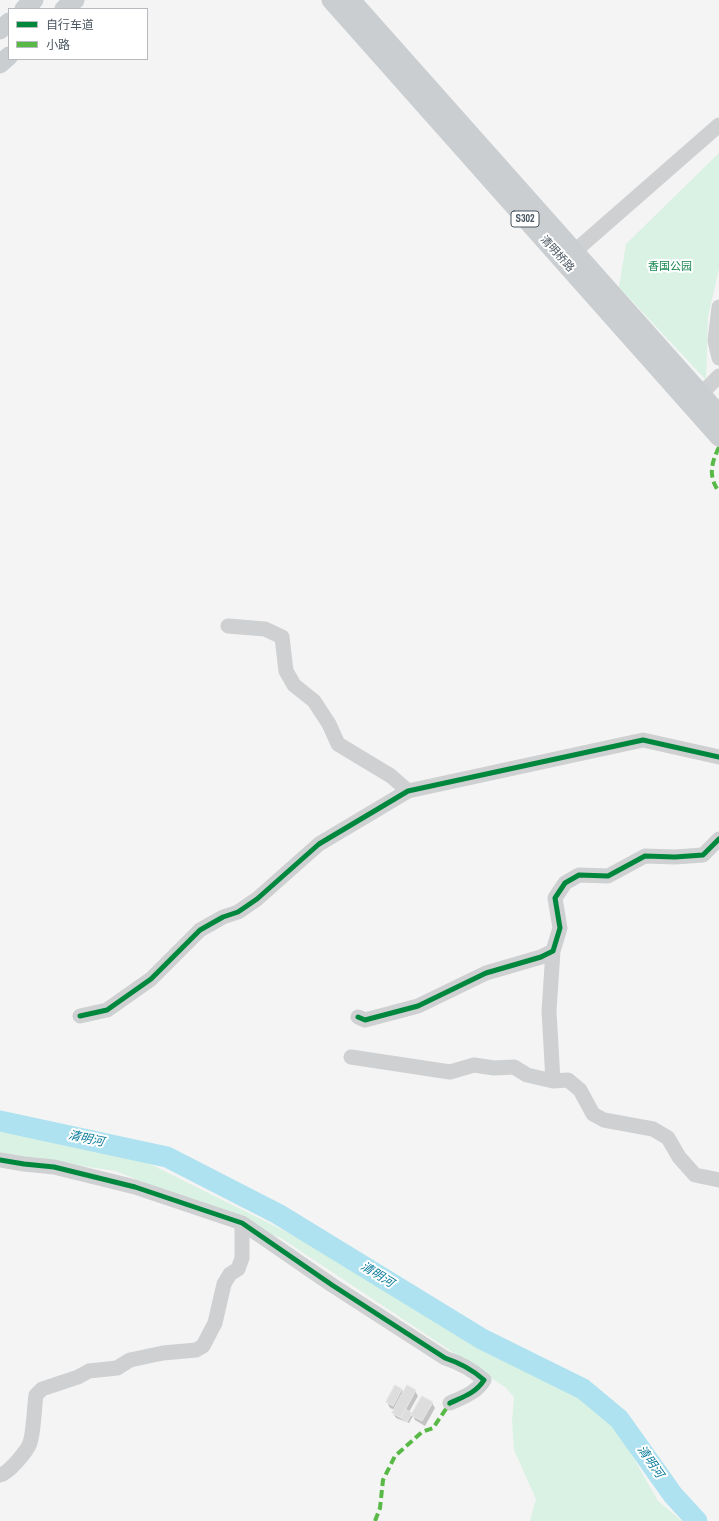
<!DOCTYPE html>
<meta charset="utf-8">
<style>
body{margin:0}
#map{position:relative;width:719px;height:1521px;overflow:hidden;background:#f4f4f4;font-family:"Archivo Narrow","Noto Sans SC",sans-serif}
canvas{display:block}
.legend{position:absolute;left:8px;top:8px;width:140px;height:52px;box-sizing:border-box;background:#fff;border:1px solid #b7bbc0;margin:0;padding:5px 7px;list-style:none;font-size:12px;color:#4a5661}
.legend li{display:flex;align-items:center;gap:8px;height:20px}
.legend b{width:20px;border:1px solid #b7bbc0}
</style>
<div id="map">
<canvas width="719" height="1521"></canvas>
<ul class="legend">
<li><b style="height:5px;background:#00873e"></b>自行车道</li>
<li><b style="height:5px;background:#58b947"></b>小路</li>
</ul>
</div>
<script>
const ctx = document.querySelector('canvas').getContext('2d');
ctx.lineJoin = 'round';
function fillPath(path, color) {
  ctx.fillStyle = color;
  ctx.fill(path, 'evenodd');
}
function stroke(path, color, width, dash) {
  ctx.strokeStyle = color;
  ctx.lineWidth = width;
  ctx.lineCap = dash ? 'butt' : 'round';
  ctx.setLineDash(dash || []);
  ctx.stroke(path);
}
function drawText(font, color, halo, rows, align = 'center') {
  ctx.font = font + ' "Archivo Narrow","Noto Sans SC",sans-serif';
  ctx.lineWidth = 4;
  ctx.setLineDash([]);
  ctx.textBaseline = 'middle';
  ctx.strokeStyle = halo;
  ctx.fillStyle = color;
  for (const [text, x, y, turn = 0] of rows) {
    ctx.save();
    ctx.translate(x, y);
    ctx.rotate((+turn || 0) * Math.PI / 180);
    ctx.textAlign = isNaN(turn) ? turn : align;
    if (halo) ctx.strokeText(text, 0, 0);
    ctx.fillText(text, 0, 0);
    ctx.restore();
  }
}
fillPath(new Path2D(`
 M719 153V268L708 317 706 380 619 287 626 244Z
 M0 1132 47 1136 148 1163 319 1248 462 1333 573 1393 598 1410 618 1431 658 1501 682 1521H530L536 1499 514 1450 512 1421 514 1397 505 1387 281 1238 116 1171 0 1154Z`), '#d9f2e3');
fillPath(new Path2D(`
 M396 1387 402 1390 404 1394 415 1391 418 1396 409 1412 412 1415 432 1403 435 1408 425 1426 415 1420 413 1416 409 1423 396 1418 393 1413 395 1410 390 1408 387 1402Z`), '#0003');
stroke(new Path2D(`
 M0 1121 167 1157 278 1214 482 1339 583 1389 619 1419 673 1495 697 1521`), '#aee2f0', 21);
const building = new Path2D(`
 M395 1385 402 1389 393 1406 386 1402Z
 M407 1385 416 1390 401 1418 392 1413Z
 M422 1396 433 1402 422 1421 411 1415Z
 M405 1409 412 1413 407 1422 401 1418Z`);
fillPath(building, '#ddddde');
stroke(building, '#e5e6e7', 1);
stroke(new Path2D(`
 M567 258 719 125
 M719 307 715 341 719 358
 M701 394 719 376
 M228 626 265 629 282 637 286 671 294 685 314 701 329 724 338 744 391 776 408 791
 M553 951 549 1011 553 1081
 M80 1016 107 1010 151 979 200 930 223 917 238 912 257 899 319 844 408 791 643 740 719 757
 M358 1017 365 1020 418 1006 486 973 541 957 553 951 560 928 555 898 565 883 579 875 608 876 645 856 675 857 703 855 719 839
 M351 1057 450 1072 474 1065 494 1068 514 1067 527 1075 553 1081 568 1080 580 1090 593 1114 604 1120 653 1129 668 1138 679 1157 695 1175 719 1180
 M0 1160 24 1164 54 1167 135 1187 242 1223 332 1285 445 1358C460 1363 472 1369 484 1380 476 1393 463 1397 450 1403
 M0 1475C9 1473 27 1451 30 1443 34 1430 34 1409 36 1395L42 1389 78 1377 89 1371 117 1368 130 1360 163 1353 196 1350 203 1346 215 1323 224 1284 230 1274 238 1269 242 1258V1223`), '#ced0d2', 15);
stroke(new Path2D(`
 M331 0 719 437
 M351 0 719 414
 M24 9 34 0
 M64 9 75 0
 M0 30 9 22
 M0 64 9 56`), '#caced1', 19);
stroke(new Path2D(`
 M719 447C711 464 708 476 719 492
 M375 1521 380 1508 383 1480 395 1456 422 1432 433 1428 450 1403`), '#58b947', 4, [8, 4]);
stroke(new Path2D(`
 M80 1016 107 1010 151 979 200 930 223 917 238 912 257 899 319 844 408 791 643 740 719 757
 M358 1017 365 1020 418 1006 486 973 541 957 553 951 560 928 555 898 565 883 579 875 608 876 645 856 675 857 703 855 719 839
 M0 1160 24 1164 54 1167 135 1187 242 1223 332 1285 445 1358C460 1363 472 1369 484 1380 476 1393 463 1397 450 1403`), '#00873e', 5);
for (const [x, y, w] of [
 [525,219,28]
]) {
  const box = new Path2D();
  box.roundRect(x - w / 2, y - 8, w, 16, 3);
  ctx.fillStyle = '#fff';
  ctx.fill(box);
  stroke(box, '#4a5661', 1);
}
drawText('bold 10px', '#4a5661', null, [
 ["S302",525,219]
]);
drawText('11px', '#4a5661', '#fff', [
 ["清明桥路",557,254,48]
]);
drawText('11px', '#17864f', '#fff', [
 ["香国公园",670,267]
]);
drawText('italic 12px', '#0c7c9b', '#fff', [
 ["清明河",86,1139,12],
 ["清明河",377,1275,32],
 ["清明河",650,1462,55]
]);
</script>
